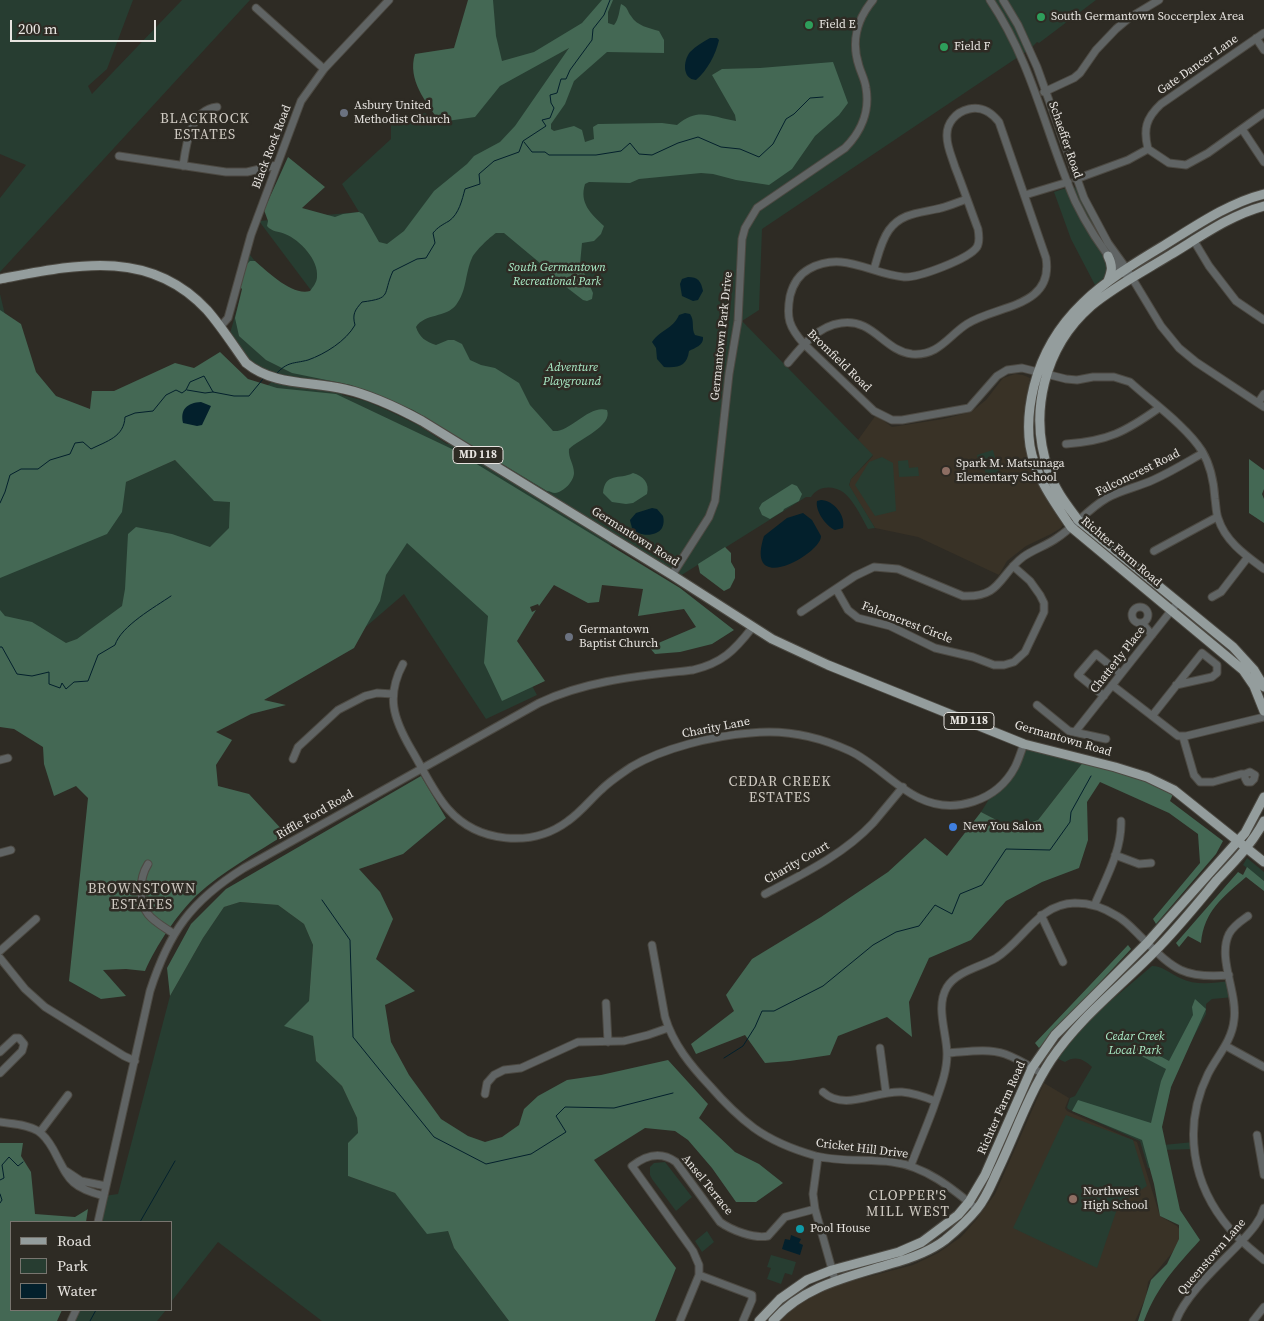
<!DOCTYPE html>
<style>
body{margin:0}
#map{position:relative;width:1264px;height:1321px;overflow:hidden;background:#2e2b24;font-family:"Source Serif 4",serif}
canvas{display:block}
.legend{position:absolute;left:10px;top:1221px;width:162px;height:90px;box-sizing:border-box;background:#2e2b24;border:1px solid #78756f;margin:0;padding:6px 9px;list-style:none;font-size:15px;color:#e7e4e0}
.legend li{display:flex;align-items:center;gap:10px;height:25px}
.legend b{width:25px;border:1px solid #78756f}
.scale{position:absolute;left:10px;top:20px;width:146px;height:22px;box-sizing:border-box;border:2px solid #e7e4e0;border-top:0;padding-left:6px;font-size:15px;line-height:18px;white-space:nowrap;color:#e7e4e0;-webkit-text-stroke:4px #2e2b24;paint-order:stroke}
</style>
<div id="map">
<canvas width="1264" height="1321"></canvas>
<ul class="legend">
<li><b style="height:6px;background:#949d9d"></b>Road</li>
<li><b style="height:14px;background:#273d31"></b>Park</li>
<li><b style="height:14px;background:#03202c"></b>Water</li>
</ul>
<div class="scale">200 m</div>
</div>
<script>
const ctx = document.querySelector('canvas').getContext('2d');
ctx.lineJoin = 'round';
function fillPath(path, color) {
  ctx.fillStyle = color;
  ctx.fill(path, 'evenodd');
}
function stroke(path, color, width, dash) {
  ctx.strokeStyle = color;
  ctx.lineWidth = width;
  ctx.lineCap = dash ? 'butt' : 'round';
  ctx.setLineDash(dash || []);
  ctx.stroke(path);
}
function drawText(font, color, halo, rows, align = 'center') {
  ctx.font = font + ' "Source Serif 4",serif';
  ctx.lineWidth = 5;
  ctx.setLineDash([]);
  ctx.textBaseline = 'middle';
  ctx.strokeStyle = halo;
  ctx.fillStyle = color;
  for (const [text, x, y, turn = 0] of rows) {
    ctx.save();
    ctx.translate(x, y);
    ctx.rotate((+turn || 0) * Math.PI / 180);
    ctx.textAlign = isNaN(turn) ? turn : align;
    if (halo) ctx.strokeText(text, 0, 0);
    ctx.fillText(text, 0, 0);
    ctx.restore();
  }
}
fillPath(new Path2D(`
 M1015 374 1023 375 1030 378 1026 399 1024 420 1039 484 1049 504 1063 525 1061 528 1051 534 1026 546 1007 561 999 575 918 537 875 528 849 486 851 479 873 456 858 440 876 415 892 427 943 419 971 412 986 400 1003 378Z
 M1044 1083 1069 1098 1065 1108 1067 1111 1137 1142 1160 1216 1177 1226 1185 1237 1148 1282 1146 1297 1135 1321H777L806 1298 829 1287 913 1265 938 1253 961 1237 976 1220 995 1194Z`), '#393226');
fillPath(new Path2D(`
 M0 0H133L107 69 88 86 92 94 182 0H250L0 272V198L26 165 0 154Z
 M474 0H1096L1039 43 1037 42 1030 49 762 229 759 310 742 321 873 455 851 479 849 485 875 528 868 529C862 518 853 499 843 492 832 485 818 486 811 497H806L680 576 618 544 570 549 507 639 537 695 486 719 404 594 361 631 0 716V294L26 402 126 482 175 460 180 465 277 377 251 361 230 333 243 289 238 282 247 251 287 302 334 321 259 221 359 212 342 184 391 139V125L425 113 440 122ZM340 384C383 394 429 414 463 443L447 444 418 425 389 411 366 401 342 395 341 385Z
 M1072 186 1079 190 1113 271 1095 285 1071 239 1054 192Z
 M993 450 1000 475 987 478 982 460H978L977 455Z
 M882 457 893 463 896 511 875 516 855 485 869 462Z
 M908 460 909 468 918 467 919 476 899 477 898 461Z
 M1027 748 1084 761 1038 820 1012 828 981 812 991 796 1003 788 1016 773Z
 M1247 858 1264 872V881L1243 865Z
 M240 902 278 905 304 924 313 945 309 1001 316 1061 342 1086 357 1118 358 1133 348 1176 395 1193 408 1208 448 1231 454 1248 509 1321H322L218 1242 171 1302V1222H98L104 1196 118 1194 170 996 203 938 224 907Z
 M1152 966C1163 966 1169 973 1180 978 1196 986 1213 983 1230 981L1234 997 1212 999 1206 1004V1014L1180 1062 1171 1087 1162 1125 1163 1145 1194 1142V1149L1163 1150 1166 1163 1148 1168 1140 1141 1068 1109 1067 1107 1070 1098 1075 1096 1092 1067C1084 1059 1075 1055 1065 1062L1056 1058 1088 1020Z
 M1066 1115 1133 1140 1147 1186 1125 1200 1117 1209 1097 1268 1013 1228Z
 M665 1162 692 1197 676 1211 652 1179 650 1175V1167L654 1163Z
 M707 1231 714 1242 702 1252 695 1241Z
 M771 1255 796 1262 792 1275 785 1273 781 1284 767 1279 771 1268 767 1267Z
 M76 1310H166L157 1321H71Z`), '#273d31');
fillPath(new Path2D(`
 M468 0H493L496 36 502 61 534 52 582 23 602 0H613L608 12V23L614 25C619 19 619 11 621 4 628 7 627 11 631 16 637 26 649 28 659 31L664 40V53L607 52 574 81 565 104 551 124V129L554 131 574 126 582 130 585 142 594 139 593 127 598 124 662 123 677 125C698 107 711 117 736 121L735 115 712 75 722 69 760 68 833 62 848 103 839 115 815 136 792 169 769 185 736 180 713 174 701 173 639 179 630 183 589 182 585 184C579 203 591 214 604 226L601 234 594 241 582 243 580 264 593 293 592 299 587 301 583 300 561 283 556 281 546 268 504 233H496C490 237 475 251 472 258 465 273 467 291 456 305 446 318 425 313 416 327 419 337 426 342 436 345L448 340H454L462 344 470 360 481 365 495 368 519 383 530 405 553 431C570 433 589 404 607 410 613 426 579 439 569 449 568 458 574 464 574 473 574 481 564 492 555 493 552 493 550 491 547 491L413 410 351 385 292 373 266 360 239 336 235 318 242 289 240 287 246 265 250 261H255C268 272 292 296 310 291 313 287 317 282 317 277 319 260 300 240 285 234 278 231 272 232 267 226L268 221 264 210 288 157 325 187 302 208 335 217 343 214 359 212 363 214 379 242 387 244 404 231 434 191 467 164 474 156 500 142 515 126 569 48 500 86 475 117 440 122C426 102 407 80 415 54L454 48Z
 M0 310 21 324 36 372 56 396 90 409 92 391H114L175 363 194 368 220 352 248 379 277 388 336 394 452 449 680 588 734 630 712 644 680 652 655 654 649 647 696 627 684 609 638 616 643 589 602 585 599 602 588 603 554 585 539 606 538 604 530 607 532 612 536 610 517 641 545 681 502 701 484 663 488 616 407 543 386 575 380 601 354 648 264 700 286 705 251 714 216 732 232 740 216 765 218 786 249 794 286 834C256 853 223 871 197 895 177 914 156 946 145 971L126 969 103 970 126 996 101 999 69 981 88 798 76 786 54 796 44 764 43 747 14 729 0 727V610L5 616 32 622 66 643 77 639 122 606 125 589 128 534 136 527 172 534 210 547 229 528 230 502 214 501 175 460 126 482 122 512 107 534 0 578Z
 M1249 459 1264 470V489L1262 494 1264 499V523L1249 513Z
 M633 473C643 476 650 483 647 494L633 503 626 504 612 502 603 493C605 472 619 480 633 473Z
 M792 484 797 486 802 494 799 501 784 509 783 511 770 519 762 515 759 508 762 503Z
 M725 547 731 553V562L735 569V578L730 588 724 591 700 573 698 564Z
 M1084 761 1129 775 1174 792 1170 801 1223 841 1216 854 1156 924 1153 919 1200 863 1198 834 1169 813 1100 782 1087 802 1088 840 1079 868 1042 882 1006 901 971 940 929 958 909 1002 912 1037 887 1017 838 1036 830 1055 790 1061 765 1063 745 1035 696 1054 691 1044 734 1011 726 995 752 959 821 917 888 872 925 838 947 856 981 812 1012 828 1038 820Z
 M421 776 446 818 403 854 359 869 380 892 393 919 376 959 415 991 385 1005 391 1042 409 1075 441 1119 468 1136 485 1142 502 1137 519 1125 524 1109 538 1096 567 1080 601 1075 668 1060 708 1104 699 1118 735 1152 759 1164 783 1183 756 1202H736L712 1168 688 1140 675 1131 645 1128 594 1160 676 1268 655 1321H509L454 1248 448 1231 427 1234 395 1193 348 1176V1143L358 1133 357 1118 342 1086 316 1061 313 1036 284 1026 309 1001 313 945 304 924 278 905 240 902 224 907 203 938 170 996 167 968 191 924 226 889Z
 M1247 867 1264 881V891L1246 877C1223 897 1204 911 1201 943L1188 936 1179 947 1176 943 1238 872 1243 875Z
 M1128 945 1131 949 1039 1048 1035 1043Z
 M1195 999 1206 1009 1171 1087 1162 1127 1180 1210 1200 1240C1175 1268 1158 1285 1144 1321H1138L1151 1280 1167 1264 1179 1239V1225L1160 1216 1154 1184 1142 1140 1072 1111 1078 1100 1151 1123 1161 1081 1166 1069 1134 1052 1138 1044 1169 1061 1193 1015 1192 1007Z
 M0 1143H23L21 1156 31 1172 35 1214 75 1217 88 1209 86 1222H11V1310H62L57 1321H0Z`), '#446854');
fillPath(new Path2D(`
 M710 38H717L719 40C716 54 707 71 696 80 682 79 683 61 690 52 696 46 703 42 710 38Z
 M688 277C698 277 701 281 703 291L698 300 693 301 682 296 680 284 682 279Z
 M685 313 690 314C695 321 691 328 695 335L703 337C704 345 695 348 689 351 687 366 679 368 664 367L657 359 656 348 652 342C661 329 672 330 679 315Z
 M201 402 211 406 202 425 197 426 183 423C180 409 187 403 201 402Z
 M821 500C833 500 846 515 843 528L835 530C826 526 815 511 817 501Z
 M652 508 657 509 663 516C664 520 664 524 662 528 657 537 638 537 632 528 632 527 630 521 630 520L636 513Z
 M803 513 812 520 821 536C822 553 744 598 764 536L787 518Z
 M791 1235 801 1239 799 1243 803 1245 800 1255 782 1249 785 1239 790 1240Z`), '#03202c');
stroke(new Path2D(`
 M524 142 532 152H545L549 155H596L621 151 630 143 639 154 652 155 678 143 698 137 721 147 740 149 759 157 773 144 786 119 794 114 810 98 823 97
 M276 374C288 361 293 364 308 360 325 354 346 341 355 325 352 314 355 310 362 302 393 298 382 295 393 271L417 259 426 258 435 243 433 233C438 227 442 225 449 221 459 214 462 200 465 189L480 184 479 174 494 161 519 152 523 141 546 126 542 120 550 118 554 108 551 103 550 95 557 93 561 79H566L570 70 592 40 593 29 604 15 610 0
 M187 390 205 393 213 392
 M0 503 5 492 10 475 21 469H38L50 460 70 454 75 443 83 442 91 449C107 441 124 437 125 417L135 413 153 411 166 395 176 390 182 393 186 390 190 382 204 376 213 392 234 396H249L263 379
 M0 647H2L17 674 32 676 49 672V684L60 688 62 683 66 689 74 682 88 681 98 655 115 645C121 626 155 607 171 596
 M322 900 350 940 353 1037 434 1137 486 1164 531 1154 566 1132 556 1116 565 1107 614 1108 673 1093
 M724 1058 743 1046 755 1027 762 1011H774L823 986 873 945 896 932 919 926 935 905 952 914 960 894 982 885 1006 849 1050 850 1070 822 1071 812 1091 776
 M0 1180 4 1178 2 1165 9 1157 18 1166 23 1162
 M0 1194 2 1200 0 1203
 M140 1222 175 1161
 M90 1321 96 1310`), '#03202c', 1);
const minor = new Path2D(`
 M990 0C1033 64 1045 132 1075 201 1087 226 1103 250 1120 271L1124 274
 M1003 0 1018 25 1037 67 1084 198 1108 243 1126 268 1161 326 1179 348 1196 362 1264 407
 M256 8 324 69
 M1256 38 1264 50
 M1044 92 1074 78 1080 73 1096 50 1116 29 1129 18 1159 0
 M1242 129 1264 162
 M1148 149C1143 129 1146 118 1161 104L1264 33
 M1148 149 1169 163 1186 165 1208 153 1264 113
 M119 156 226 172H247L277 165
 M183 166C186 145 190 110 217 107
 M1076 179 1128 160 1148 149
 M1025 195 1068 182
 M1194 241 1209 266 1236 301 1264 320
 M874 269C878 256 881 241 889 230 902 212 922 213 941 208 950 206 958 202 967 199
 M220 327 228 318 251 235 301 101 324 69 389 0
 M788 363C802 346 818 326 841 323 873 318 884 351 912 354 939 356 948 336 967 324 996 305 1054 308 1046 258L999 122C991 112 982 106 969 109 956 112 946 123 947 137 947 147 952 157 955 167 963 187 970 208 978 229 979 235 980 242 977 247 969 259 918 278 904 277 870 274 843 250 809 269 798 275 793 284 790 296 786 318 789 327 804 344L874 411 892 420H902L969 408 997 376 1007 370 1022 368 1066 379 1077 380 1093 377H1114L1130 382C1152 402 1187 427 1202 451 1211 466 1214 483 1215 499 1216 505 1216 513 1218 518 1225 541 1245 555 1264 569
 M1258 403 1264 394
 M1066 444C1108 441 1125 432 1159 408
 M1154 551 1217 517
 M672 575 709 517 715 501 729 374 738 321 742 239 745 228 757 208 845 148C861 132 870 111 866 88 865 80 861 73 859 66 851 42 857 19 873 0
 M836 589 848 610 858 618 890 626 935 648 973 657 994 665H1004L1014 662 1025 652 1044 612V603L1040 595 1030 581 1013 566
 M1212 597 1221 592 1248 557
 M1132 615a8 8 0 1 1 16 0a8 8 0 1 1-16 0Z
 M801 612 855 576 874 567 898 569 963 596C1001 598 999 575 1023 557 1034 549 1046 546 1057 538 1075 526 1088 509 1107 498 1121 490 1138 487 1153 480 1171 472 1187 462 1203 453
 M1142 623 1152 635
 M403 664C386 696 393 718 411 749 423 769 433 792 448 809 478 843 532 848 568 821 581 812 590 800 601 790 610 781 621 774 631 767 663 748 713 736 750 733 785 729 818 736 850 751 875 763 894 786 919 798 954 815 997 801 1015 767 1019 759 1021 751 1024 744
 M1112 685 1178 736H1186L1264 717
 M1104 696 1078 675 1096 654 1121 674
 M1037 705 1069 731 1106 739
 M1152 716 1202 653 1217 665V673L1212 677 1176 685
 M1075 732 1178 602
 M1183 737 1194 775 1200 782H1213L1241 774H1245L1250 772 1255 775 1254 779 1251 782H1247L1245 778V774
 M293 759 298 747 338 710 365 696 377 693 393 694
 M0 760 8 758
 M0 853 11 850
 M1115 855 1139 864 1151 863
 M148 864C143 872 141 881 141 890 141 916 155 921 174 934
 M765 894C803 874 843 855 873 823 883 811 893 799 903 787
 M1095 904C1106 878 1122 850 1121 821
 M1041 915 1063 962
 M1248 916C1241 921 1233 926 1229 934 1217 958 1238 993 1234 1020 1232 1041 1217 1056 1208 1074 1182 1127 1192 1185 1230 1229 1240 1241 1252 1250 1264 1260
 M652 945 665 1017C673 1044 691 1066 710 1086 723 1101 738 1116 754 1128 772 1141 795 1150 816 1156 839 1162 868 1159 892 1162 925 1166 952 1188 977 1209
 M0 951 36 919
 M0 958 25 989 45 1007 124 1056 135 1061
 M606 1003 608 1042
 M1226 1046 1264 1067
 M880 1048 886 1093
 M0 1052 15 1038H19L24 1044 22 1051 0 1073
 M947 1053C966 1052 987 1048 1005 1054 1019 1059 1031 1067 1043 1074
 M823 1092C845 1112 876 1090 902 1092 913 1093 925 1097 935 1101
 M485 1094 487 1083 494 1075 504 1070 521 1068 578 1042 624 1041 648 1035 668 1028
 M0 1122C12 1124 27 1124 38 1131 44 1135 49 1142 53 1149 69 1179 69 1187 104 1196
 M40 1132 68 1095
 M1257 1135 1264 1175
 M818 1157 813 1194 815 1209 835 1280
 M911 1165C918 1147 926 1128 933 1109 939 1091 947 1074 947 1054 947 1033 935 1007 947 987 957 971 981 967 996 958 1024 940 1038 904 1075 903 1091 903 1103 907 1117 916 1126 921 1133 929 1140 936 1173 968 1181 979 1229 975
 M66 1171 81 1181 106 1186
 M98 1222 150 991C169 932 191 901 244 868L539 703C587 680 640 676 693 670 722 663 734 651 752 628
 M699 1275 752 1295V1300L743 1321
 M71 1321 76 1310
 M680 1321 699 1275V1265L693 1251 632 1166C646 1155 661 1151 676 1162L720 1222C731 1230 754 1239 768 1236L785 1217 815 1209
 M1176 1321C1185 1295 1221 1263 1240 1243 1250 1232 1260 1222 1264 1208
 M1253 1321 1264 1307`);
const major = new Path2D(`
 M1264 194C1228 203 1194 227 1163 246 1103 282 1052 315 1034 386 1029 406 1027 426 1030 446 1035 476 1054 502 1071 527L1243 670 1254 686 1264 711
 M1264 206C1230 215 1200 237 1170 255 1144 271 1115 286 1091 306 1044 347 1028 414 1049 472 1055 490 1067 505 1078 520L1233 647 1254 670 1264 687
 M1108 256C1113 266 1112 271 1108 281
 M0 279C74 265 149 247 207 310 221 326 233 345 246 363 274 386 310 381 344 389 371 395 398 408 422 421L672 575 772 639 828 665 1024 744 1115 767 1147 777 1174 790 1264 862
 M759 1321 780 1299 807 1280 832 1270 899 1252 922 1242 958 1215 969 1202 985 1175 1032 1068 1055 1035 1147 943 1245 833 1264 797
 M773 1321C803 1286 848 1277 890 1264 909 1259 929 1252 945 1240 956 1231 968 1220 977 1209 986 1198 991 1185 997 1172 1015 1135 1028 1095 1051 1060 1079 1018 1120 987 1155 951 1177 929 1197 904 1217 880 1234 862 1252 844 1264 821`);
stroke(minor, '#4c4942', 9);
stroke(major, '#4c4942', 11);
stroke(minor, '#606464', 7);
stroke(major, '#949d9d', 9);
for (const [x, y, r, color] of [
 [1041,17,5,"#2e9e5b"],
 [809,25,5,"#2e9e5b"],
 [944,47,5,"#2e9e5b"],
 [344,113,5,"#6b7280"],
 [946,471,5,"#8d6e63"],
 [569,637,5,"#6b7280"],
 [953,827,5,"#3f7fe0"],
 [1073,1199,5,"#8d6e63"],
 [800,1229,5,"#0f9aa8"]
]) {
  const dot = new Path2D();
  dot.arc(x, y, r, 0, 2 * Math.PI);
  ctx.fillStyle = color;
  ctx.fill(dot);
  stroke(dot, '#2e2b24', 2);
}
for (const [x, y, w] of [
 [478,455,50],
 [969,721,50]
]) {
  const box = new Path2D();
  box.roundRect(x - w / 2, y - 8.5, w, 17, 4);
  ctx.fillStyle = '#2e2b24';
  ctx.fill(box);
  stroke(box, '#e7e4e0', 1);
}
drawText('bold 11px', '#e7e4e0', null, [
 ["MD 118",478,455],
 ["MD 118",969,721]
]);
drawText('12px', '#e7e4e0', '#2e2b24', [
 ["South Germantown Soccerplex Area",1051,17],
 ["Field E",819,25],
 ["Field F",954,47],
 ["Asbury United",354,106],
 ["Methodist Church",354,120],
 ["Spark M. Matsunaga",956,464],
 ["Elementary School",956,478],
 ["Germantown",579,630],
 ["Baptist Church",579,644],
 ["New You Salon",963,827],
 ["Northwest",1083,1192],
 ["High School",1083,1206],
 ["Pool House",810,1229]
], 'left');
drawText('12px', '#e7e4e0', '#2e2b24', [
 ["Gate Dancer Lane",1198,65,-35],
 ["Schaeffer Road",1065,140,71],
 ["Black Rock Road",272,147,-69],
 ["Germantown Park Drive",722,336,-84],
 ["Bromfield Road",839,361,44],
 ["Falconcrest Road",1138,473,-26],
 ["Germantown Road",635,537,32],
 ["Richter Farm Road",1121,552,40],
 ["Falconcrest Circle",907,623,21],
 ["Chatterly Place",1118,660,-52],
 ["Charity Lane",716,728,-11],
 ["Germantown Road",1063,739,16],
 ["Riffle Ford Road",315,815,-30],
 ["Charity Court",797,863,-30],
 ["Richter Farm Road",1002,1108,-66],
 ["Cricket Hill Drive",862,1149,7],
 ["Ansel Terrace",707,1185,51],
 ["Queenstown Lane",1212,1257,-49]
]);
drawText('italic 12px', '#aceec9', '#2e2b24', [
 ["South Germantown",557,268],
 ["Recreational Park",557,282],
 ["Adventure",572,368],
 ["Playground",572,382],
 ["Cedar Creek",1135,1037],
 ["Local Park",1135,1051]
]);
ctx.letterSpacing = '1px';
drawText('14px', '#cfcac2', '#2e2b24', [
 ["BLACKROCK",205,119],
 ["ESTATES",205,135],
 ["CEDAR CREEK",780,782],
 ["ESTATES",780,798],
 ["BROWNSTOWN",142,889],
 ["ESTATES",142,905],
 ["CLOPPER'S",908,1196],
 ["MILL WEST",908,1212]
]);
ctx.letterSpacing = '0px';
</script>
